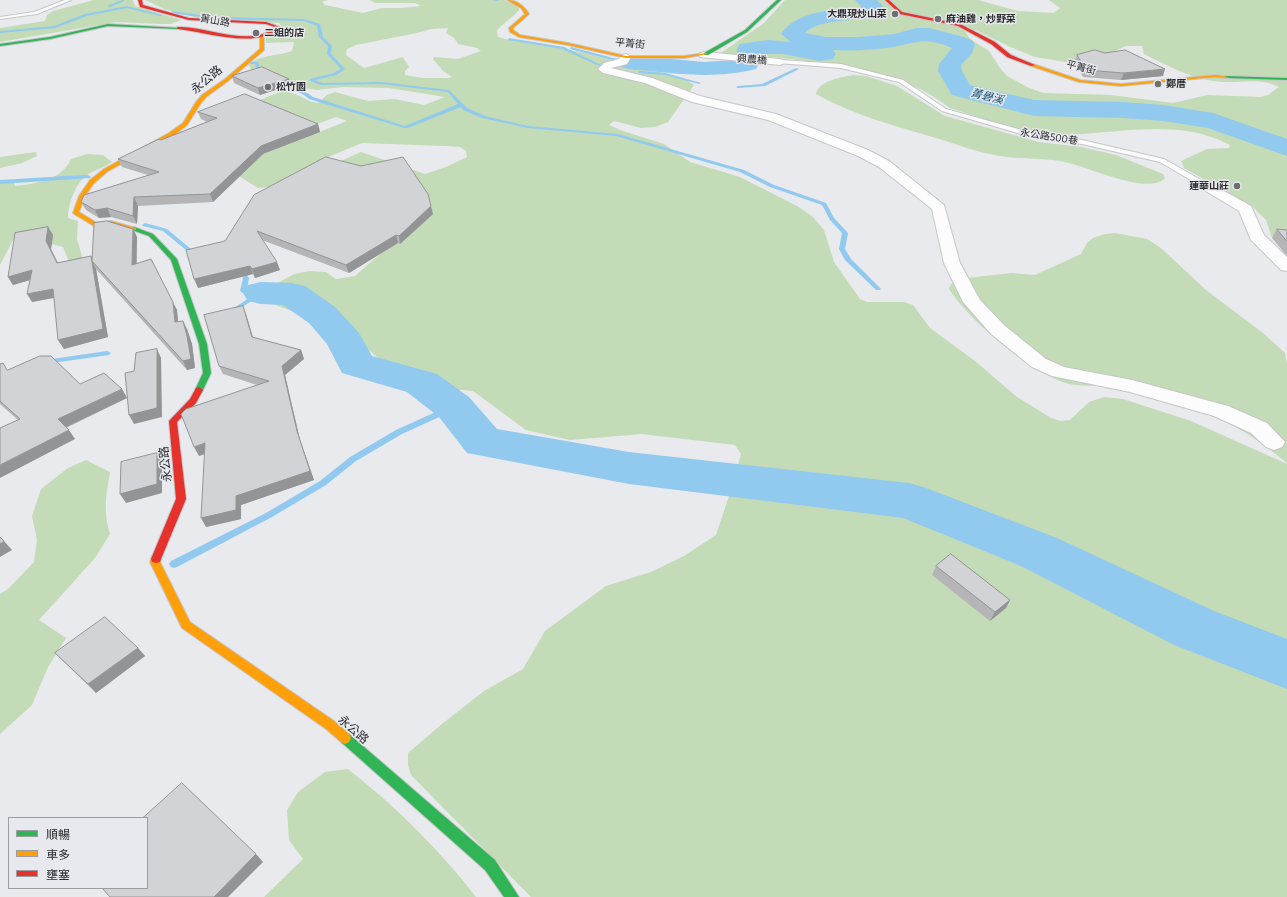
<!DOCTYPE html>
<meta charset="utf-8">
<style>
body{margin:0}
#map{position:relative;width:1287px;height:897px;overflow:hidden;background:#e8eaed;font-family:Bitter,"Noto Sans TC",serif}
canvas{display:block}
.legend{position:absolute;left:8px;top:817px;width:140px;height:72px;box-sizing:border-box;background:#e7e9ee;border:1px solid #9c9da1;margin:0;padding:5px 7px;list-style:none;font-size:12px;color:#2b2b2e}
.legend li{display:flex;align-items:center;gap:8px;height:20px}
.legend b{width:20px;border:1px solid #9c9da1}
</style>
<div id="map">
<canvas width="1287" height="897"></canvas>
<ul class="legend">
<li><b style="height:5px;background:#30b455"></b>順暢</li>
<li><b style="height:5px;background:#ff9f0a"></b>車多</li>
<li><b style="height:5px;background:#e5322d"></b>壅塞</li>
</ul>
</div>
<script>
const ctx = document.querySelector('canvas').getContext('2d');
ctx.lineJoin = 'round';
function fillPath(path, color) {
  ctx.fillStyle = color;
  ctx.fill(path, 'evenodd');
}
function stroke(path, color, width, dash) {
  ctx.strokeStyle = color;
  ctx.lineWidth = width;
  ctx.lineCap = dash ? 'butt' : 'round';
  ctx.setLineDash(dash || []);
  ctx.stroke(path);
}
function drawText(font, color, halo, rows, align = 'center') {
  ctx.font = font + ' Bitter,"Noto Sans TC",serif';
  ctx.lineWidth = 3;
  ctx.setLineDash([]);
  ctx.textBaseline = 'middle';
  ctx.strokeStyle = halo;
  ctx.fillStyle = color;
  for (const [text, x, y, turn = 0] of rows) {
    ctx.save();
    ctx.translate(x, y);
    ctx.rotate((+turn || 0) * Math.PI / 180);
    ctx.textAlign = isNaN(turn) ? turn : align;
    if (halo) ctx.strokeText(text, 0, 0);
    ctx.fillText(text, 0, 0);
    ctx.restore();
  }
}
fillPath(new Path2D(`
 M94 0H133L135 6 181 20 171 24H161L116 22 0 42V28L45 21 47 15 53 11Z
 M145 0H328L322 2 325 5 363 13 382 8H402L421 6 415 3H375L370 0H504L518 6 519 10C513 18 502 23 497 31L498 37 505 39 586 53 619 62 620 67C645 71 673 70 694 85L668 122 655 127 641 128 614 121 609 125 623 131 664 144 690 162 740 177 797 206 813 217 824 230 834 262 860 299 867 302H904L913 305 930 328 975 361 1017 397 1051 418 1061 421 1070 420 1089 402 1104 397 1123 399 1191 421 1287 464V897H531L411 775 408 765V753L442 724 484 691 523 669 545 631 606 586 651 572 684 556 716 535 732 487 741 454 735 445 642 434 570 440 526 430 473 391 441 388 409 378 382 361 346 331 313 322 299 314 268 302 276 284 294 274 310 271 326 272 336 279 355 276 412 226 319 171 361 152 425 174 446 167 467 157 466 151 460 147 445 146 362 143 321 160 268 187 258 188 208 157 252 149 264 154 347 121 336 117 261 145 260 100C268 97 279 90 288 92 299 94 307 102 318 103L327 95 335 92 368 101 394 99 424 105 445 97 389 88 342 87 317 90 304 88 253 72 248 64C261 55 277 56 292 51L294 42 266 43V37L283 29 279 23 202 19 164 9ZM448 28 446 33 454 38 458 44 477 48 481 51 458 59 434 57 433 59 443 71 452 77 449 78H423L405 75V71L409 67 403 57 364 68 346 55 347 49 356 45 417 33 431 29Z
 M785 0H978L1018 11 1054 13 1060 8 1049 0H1287V239L1272 238 1266 220 1253 207 1184 168 1181 161 1207 149 1229 148 1230 145C1178 117 1118 134 1062 135 1024 135 986 119 950 108 899 68 832 64 770 57 754 56 737 57 721 53L764 23ZM976 30 1008 46 1035 57 1071 63 1090 62 1126 46H1142L1144 54C1166 65 1188 77 1213 81 1235 85 1258 76 1279 87L1268 95 1261 97 1207 95 1173 103 1111 95 1043 93 1027 87 1007 76 1000 68 989 51 970 39 965 31Z
 M853 75 866 76 897 86 945 116 1039 142 1081 147 1116 155 1163 174 1165 178C1148 197 1083 164 1060 161 1041 158 1020 159 1000 156 978 153 957 144 936 138 895 126 853 115 816 94 818 81 842 77 853 75Z
 M36 152 37 156 22 163 0 168V157Z
 M87 154 103 155 112 162C105 167 95 170 87 175 75 184 68 204 68 218L78 221 77 239 85 267 70 264 63 247 29 238 13 240 0 265V180L14 182 15 186C36 184 62 180 71 159Z
 M1115 233 1147 239 1161 248 1206 290 1263 333 1285 353 1287 364V463C1267 447 1245 430 1221 420 1200 411 1177 404 1155 397 1143 394 1132 389 1120 387 1101 383 1081 389 1063 382 1026 369 970 321 949 289L951 284 961 279 984 276 1012 273 1035 275 1081 254 1087 243 1093 238 1105 234Z
 M86 460 110 472C106 496 103 510 110 534L95 558 39 620 66 638 48 667 32 705 0 734V594L8 589 34 562 37 540 32 516 41 489 68 468Z
 M348 769C395 806 439 849 476 897H264L303 859 289 840 287 810 298 792 325 772Z`), '#c3dbb6');
fillPath(new Path2D(`
 M122 0 125 1 110 7 107 6Z
 M492 0H499L497 1Z
 M127 6 162 15 160 16 127 8 87 16 55 28 0 33V31L54 26 85 14Z
 M172 11 214 17 304 19 320 24 323 37 332 46 331 54 345 69 336 75 315 80 322 83 381 82 449 90 467 108 485 116 528 126 618 134 744 170 774 185 826 203 834 218 848 233 845 249 851 259 881 289 880 290H876L845 260 839 249 842 233 830 220 822 205 770 187 740 172 616 136 528 128 482 118 463 110 461 107 408 128H404L309 99C300 90 287 90 278 81L281 80C291 88 303 89 313 97L405 126 458 104 448 92 381 84 321 85 310 81V79L334 73 341 69 327 54 328 46 319 37 317 26 304 21 214 19 171 13Z
 M509 38 564 47 599 64 613 61 615 62 599 66 562 49 508 40Z
 M571 47 617 59 618 60 616 61 570 49Z
 M250 62H258L261 72 267 74V76L258 74 255 64H250Z
 M796 68 799 69 765 86 738 88 736 87 738 86 762 84Z
 M640 71 665 73 701 83 699 84 665 75 639 73 638 72Z
 M88 175 91 177 90 178 0 184V180L66 176Z
 M145 223 167 229 191 249 190 250H186L163 231 143 226 142 225Z
 M238 265 240 266 249 278 247 289 261 291 264 293 233 313 230 311 231 310 255 294 243 293 240 291 243 278 235 267Z
 M107 351 111 353 109 355 45 364 41 362 45 360Z
 M451 405H457L458 407 457 409 402 434 356 461 326 485 272 517 177 567 174 568 171 567 169 564 171 561 266 513 320 481 350 457 396 430Z`), '#91caee');
fillPath(new Path2D(`
 M855 0H877L883 6 873 17C854 22 819 18 805 33L826 37H858L895 34 916 28H929L960 36 972 40 975 45 972 53 961 65 962 71 970 85 1034 100 1123 102 1163 105 1213 113 1287 139V156L1208 128 1163 121 1123 118 1034 116 952 95 938 71 939 64 952 48C920 35 917 44 886 48 869 50 851 51 833 50L836 54 833 59 820 61 783 54H759V64L756 69C712 80 674 73 629 69L621 67 618 62 621 57 629 55 704 62 737 60V49L740 44 768 40 791 42 781 34C798 10 833 10 860 8L861 6Z
 M261 282 292 283 305 286 335 307 359 333 372 356 437 374 469 397 497 429 629 452 909 483 926 488 1057 538 1214 611 1287 639V689L1174 645 1021 566 903 518 629 484 467 453 439 417 407 392 342 373 327 344 309 323 283 305 261 304 248 301 243 293 248 285Z`), '#91caee');
const lane = new Path2D(`
 M65 0H71L37 14 0 19V17L34 12Z
 M780 60 841 64 903 80 946 109 1036 134 1082 140 1164 159 1208 184 1201 186 1160 162 1082 144 1035 138 942 111 899 82 841 68 778 63Z`);
const street = new Path2D(`
 M704 52 780 59 786 62 780 65 700 57 699 55 700 53Z
 M626 54 631 57 627 64 611 68 652 78 700 96 776 114 868 150 889 161 944 205 960 263 980 300 1005 326 1046 359 1064 367 1132 380 1228 406 1267 423 1285 442 1282 447 1274 450 1266 447 1251 433 1214 416 1130 392 1052 376 1032 367 991 334 963 302 944 263 932 209 879 167 858 156 768 120 692 102 645 83 603 73 598 69 604 63 619 59 622 55Z
 M1204 180 1251 206 1264 235 1287 257V271L1281 270 1251 240 1239 211 1199 187 1197 184 1199 181Z`);
const fast = new Path2D(`
 M777 0H781L747 32 708 55H704V53L745 30Z
 M108 24 180 28 178 29 108 26 50 39 0 46V44L50 37Z
 M1225 76 1287 78V80L1227 78H1225Z
 M134 227 153 234 177 259 207 344 211 373 202 392 199 393 195 390 203 373 199 344 171 260 149 236 132 230V228Z
 M345 732 349 734 495 860 519 897H504L485 870 341 742 339 738 341 734Z`);
const slow = new Path2D(`
 M507 0C517 0 524 6 529 14L513 28V30L520 35 568 43 626 56H684L706 53 708 54 684 58H626L568 45 519 37 510 32 509 28 525 14 521 8Z
 M260 36 264 37V50L228 81 206 97 201 103 187 125 173 136 108 171 94 183 85 196 79 212 97 223 111 221 136 228V230L111 225 94 226 74 214 73 213 79 196 90 180 104 169 169 133 183 123 196 102 202 95 225 79 260 49Z
 M1033 64 1080 80 1121 84 1215 75 1229 77 1227 78 1215 77 1121 86 1079 82 1031 66Z
 M156 555 160 556 161 559 160 562 190 622 334 721 349 734 351 738 349 742 345 744 341 742 326 729 182 628 150 562 152 556Z`);
const jam = new Path2D(`
 M138 0H142L143 5 189 18 266 22 280 27C258 50 206 32 178 29L177 27C205 25 251 49 275 27L266 24 189 20 140 7Z
 M885 0H889L902 12 960 24 995 42 1011 55 1035 65 1031 66 1007 57 991 44 958 26 900 14Z
 M199 387 203 390 196 403 177 422 186 499 161 559 160 562 156 563 152 562 151 559 176 499 169 421 190 399 196 388Z`);
stroke(lane, '#c6c6c9', 2);
stroke(street, '#c6c6c9', 2);
stroke(fast, '#c6c6c9', 2);
stroke(slow, '#c6c6c9', 2);
stroke(jam, '#c6c6c9', 2);
fillPath(lane, '#fcfcfc');
fillPath(street, '#fcfcfc');
fillPath(fast, '#30b455');
fillPath(slow, '#ff9f0a');
fillPath(jam, '#e5322d');
fillPath(new Path2D(`
 M1077 55 1163 76 1121 80 1083 77 1074 62Z
 M232 76 289 79 291 85 260 95 234 83Z
 M198 112 318 124 320 132 263 154 213 202 138 206 137 224 111 217 99 218 86 210 81 202 148 175 122 167 118 159 161 140 207 122 201 119Z
 M254 195 433 214 400 244 398 243 349 273 262 240 280 270 255 278 253 274 198 288 225 241Z
 M48 227 53 235 51 249 58 263 92 258 133 229 137 237V263L177 310 178 322 187 329 192 344 195 368 187 370 96 269 108 337 64 349 58 340 54 298 32 302 30 280 13 285 8 277Z
 M1277 229 1287 230V256L1272 238Z
 M246 314 253 337 301 350 304 359 285 375 300 440 314 480 241 505V519L206 527 205 454 199 456 257 385 223 374 219 366Z
 M0 364 7 370 80 384 122 389 127 398 66 428 75 439 18 420 0 404Z
 M936 566 1010 600 1006 608 990 621 932 575Z
 M138 648 145 656 96 693 63 661 55 653Z`), '#b5b5b8');
fillPath(new Path2D(`
 M1165 69 1163 76 1121 80 1124 73Z
 M289 79 291 85 260 95 258 88Z
 M318 124 320 132 263 154 213 202 210 194 261 146Z
 M134 197 138 206 137 224 133 216Z
 M431 206 433 214 400 244 399 236Z
 M107 208 111 217 99 218 95 210Z
 M48 227 53 235 51 249 62 271 46 241Z
 M133 229 137 237 136 273 132 265Z
 M396 235 398 243 349 273 346 265Z
 M91 256 95 264 92 261 96 269 108 337 64 349 58 340Z
 M277 262 280 270 255 278 252 269Z
 M250 266 253 274 198 288 194 279Z
 M32 270 37 278 13 285 8 277Z
 M53 289 58 297 32 302 27 294Z
 M173 302 177 310 179 331 175 322Z
 M243 306 246 314 255 345 252 337Z
 M183 321 187 329 192 344 195 368 187 370 183 361Z
 M157 349 161 358 162 417 134 424 129 415Z
 M301 350 304 359 285 375 300 440 314 480 241 505V519L206 527 201 518 236 496 297 431 282 366Z
 M122 389 127 398 64 428 58 419Z
 M69 430 75 439 0 478V465Z
 M205 443 210 452 199 456 194 447Z
 M157 453 162 462V493L126 503 120 494Z
 M4 541 12 550 0 557V544Z
 M1010 600 1006 608 990 621 995 612Z
 M138 648 145 656 96 693 88 684Z
 M256 854 263 862 228 897H214Z`), '#939496');
const building = new Path2D(`
 M1095 50 1105 53 1125 50 1165 69 1124 73 1086 70 1077 55Z
 M262 67 289 79 258 88 232 76Z
 M245 94 318 124 261 146 210 194 134 197 133 216 107 208 95 210 81 202 84 195 159 172 118 159 159 139 161 140 217 118 198 112Z
 M326 157 361 166 403 157 428 194 431 206 399 236 396 235 346 265 257 231 277 262 252 269 250 266 194 279 186 250 225 241 254 195Z
 M107 221 133 229 132 265 151 259 173 302 175 322 183 321 187 336 191 359 183 361 92 261 94 223Z
 M48 227 46 241 57 263 91 256 103 329 58 340 53 289 27 294 32 270 8 277 15 233Z
 M1277 229 1287 230V241Z
 M243 306 252 337 301 350 282 366 297 431 310 471 236 496V510L201 518 205 443 194 447 181 414 186 409 269 381 219 366 204 315Z
 M157 349V408L129 415 125 373 134 371 136 353Z
 M40 356H51L80 384 104 373 122 389 58 419 69 430 0 465V428L20 419 0 401V364L3 363 7 370Z
 M157 453V484L120 494 121 462Z
 M0 537 4 541 0 544Z
 M951 554 1010 600 995 612 936 566Z
 M105 617 138 648 88 684 55 653Z
 M182 783 256 854 214 897H110L102 888H147V818H143Z`);
fillPath(building, '#d2d3d6');
stroke(building, '#939496', 1);
for (const [x, y, r, color] of [
 [895,14,4,"#6d6e71"],
 [938,19,4,"#6d6e71"],
 [256,33,4,"#6d6e71"],
 [1158,84,4,"#6d6e71"],
 [268,87,4,"#6d6e71"],
 [1237,186,4,"#6d6e71"]
]) {
  const dot = new Path2D();
  dot.arc(x, y, r, 0, 2 * Math.PI);
  ctx.fillStyle = color;
  ctx.fill(dot);
  stroke(dot, '#e7e9ee', 1.5);
}
drawText('bold 10px', '#2b2b2e', '#e7e9ee', [
 ["大鼎現炒山菜",887,14,"right"],
 ["麻油雞，炒野菜",946,19],
 ["二姐的店",264,33],
 ["鄭厝",1166,84],
 ["松竹園",276,87],
 ["蓮華山莊",1229,186,"right"]
], 'left');
drawText('10px', '#2b2b2e', '#e7e9ee', [
 ["菁山路",215,21,10],
 ["平菁街",630,44,6],
 ["興農橋",752,60,4],
 ["平菁街",1081,68,14],
 ["永公路500巷",1049,137,9]
]);
drawText('italic 11px', '#145173', '#e7e9ee', [
 ["菁礐溪",987,97,14]
]);
drawText('12px', '#2b2b2e', '#e7e9ee', [
 ["永公路",207,80,-40],
 ["永公路",166,464,-96],
 ["永公路",353,730,41]
]);
</script>
